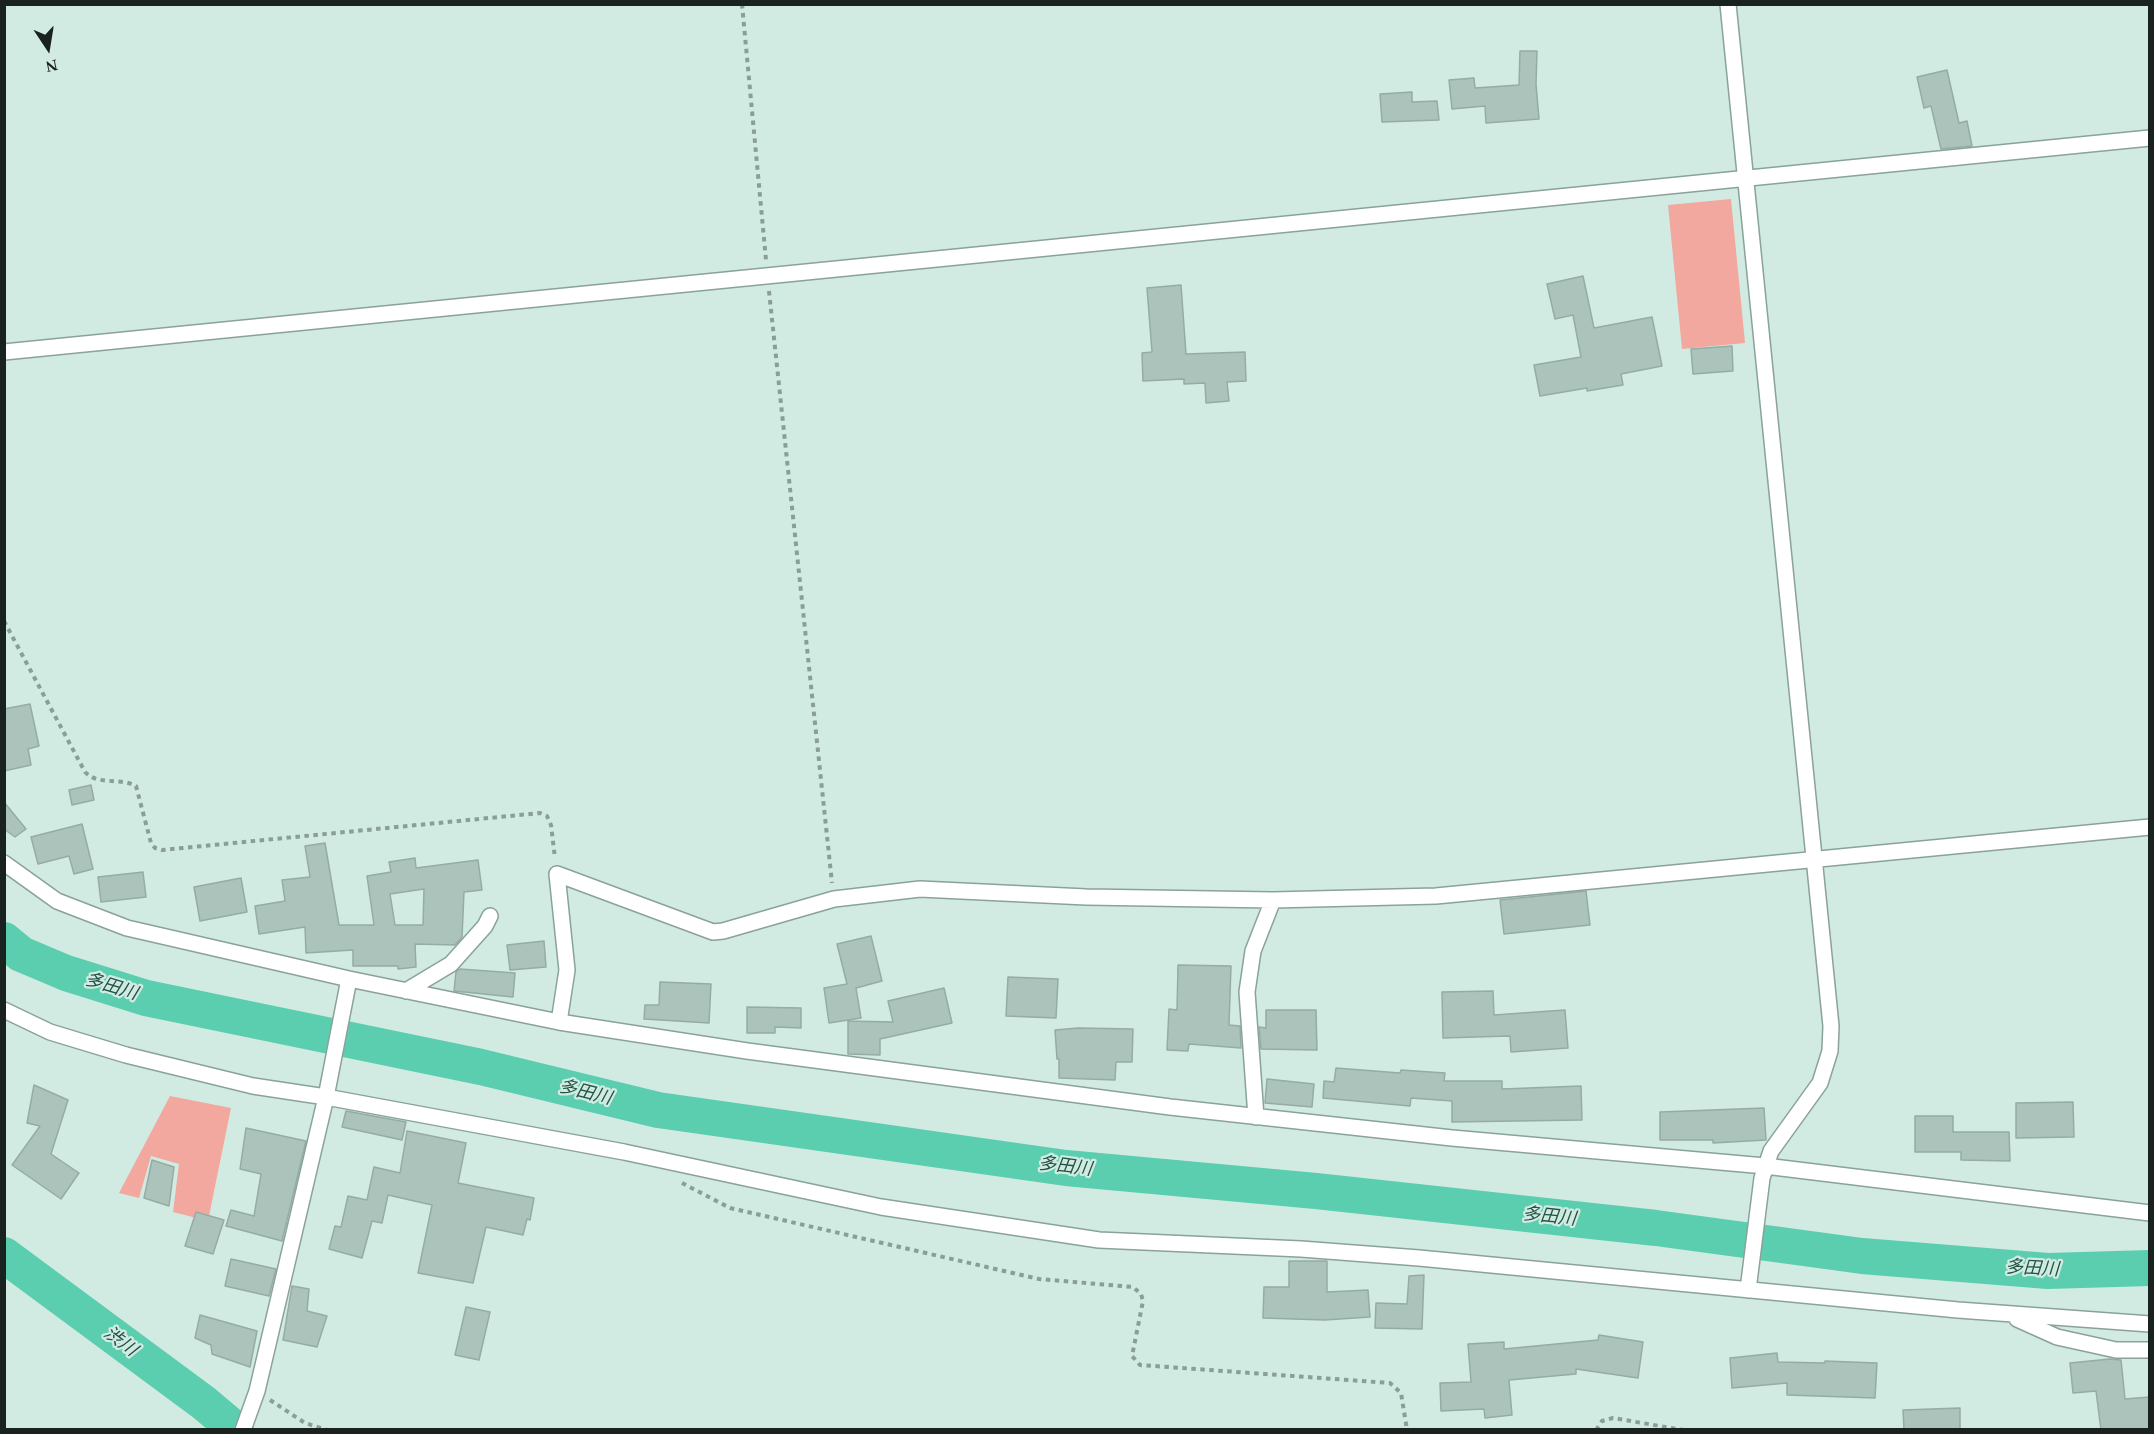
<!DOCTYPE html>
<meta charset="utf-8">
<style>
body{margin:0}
#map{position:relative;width:2154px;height:1434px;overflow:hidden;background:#d2ebe2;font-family:"Times New Roman",serif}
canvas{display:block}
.frame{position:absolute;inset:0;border:6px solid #19221f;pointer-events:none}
.north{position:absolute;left:18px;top:18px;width:60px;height:60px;-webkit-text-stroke:4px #d2ebe2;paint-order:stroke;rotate:168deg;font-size:16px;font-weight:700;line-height:24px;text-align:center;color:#19221f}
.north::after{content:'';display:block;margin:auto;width:21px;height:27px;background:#19221f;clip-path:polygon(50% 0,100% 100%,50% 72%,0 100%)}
</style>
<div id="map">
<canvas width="2154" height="1434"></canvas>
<div class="frame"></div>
<div class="north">N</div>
</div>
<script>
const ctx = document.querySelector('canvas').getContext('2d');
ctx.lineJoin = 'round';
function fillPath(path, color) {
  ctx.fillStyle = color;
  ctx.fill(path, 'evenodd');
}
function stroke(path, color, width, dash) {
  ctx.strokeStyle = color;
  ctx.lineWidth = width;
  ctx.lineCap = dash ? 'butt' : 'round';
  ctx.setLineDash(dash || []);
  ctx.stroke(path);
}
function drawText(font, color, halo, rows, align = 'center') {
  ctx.font = font + ' "Times New Roman","Noto Sans JP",serif';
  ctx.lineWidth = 4.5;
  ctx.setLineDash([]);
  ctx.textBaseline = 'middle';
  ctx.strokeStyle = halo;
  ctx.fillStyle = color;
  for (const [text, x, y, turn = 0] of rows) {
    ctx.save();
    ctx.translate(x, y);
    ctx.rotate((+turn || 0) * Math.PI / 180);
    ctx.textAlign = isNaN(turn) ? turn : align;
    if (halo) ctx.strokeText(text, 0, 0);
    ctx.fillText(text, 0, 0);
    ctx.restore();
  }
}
fillPath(new Path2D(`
 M1731 199 1745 343 1682 349 1668 205Z
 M170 1096 231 1108 208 1221 173 1212 179 1164 151 1156 139 1198 119 1193Z`), '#f2a89f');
stroke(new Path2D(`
 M4 940 21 954 66 973 146 998 481 1067 658 1110 1066 1168 1316 1191 1656 1228 1862 1256 2048 1271 2150 1268
 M4 1255 204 1403 236 1430`), '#5aceaf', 36);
const building = new Path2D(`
 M1520 51H1537L1536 84 1539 119 1486 123 1485 106 1452 109 1449 80 1474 78 1475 88 1519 85Z
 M1947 70 1959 123 1967 121 1972 146 1941 149 1931 106 1924 108 1917 77Z
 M1412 92V102L1437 101 1439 120 1382 122 1380 94Z
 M1583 276 1594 328 1652 317 1662 366 1621 374 1623 385 1587 391V388L1540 396 1534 365 1581 357 1573 315 1555 319 1547 284Z
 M1181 285 1186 354 1245 352 1246 381 1227 382 1229 401 1206 403 1205 383 1184 384V379L1143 381 1142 353 1152 352 1147 288Z
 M1732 346 1733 371 1693 374 1691 349Z
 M30 704 39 746 28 749 31 765 4 771V709Z
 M91 785 94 800 72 805 69 790Z
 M4 802 26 829 15 837 4 829Z
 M82 824 93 869 74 874 69 856 38 864 31 837Z
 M325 843 339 925H374L367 876 391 872 389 862 415 858 416 868 478 860 482 890 464 892 462 937 455 945 415 944 416 967 398 969V966H353V950L306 953 305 927 259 934 255 906 285 901 282 880 310 877 305 846ZM424 889 423 925H395L390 894Z
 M143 872 146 897 101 902 98 877Z
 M241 878 247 912 200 921 194 887Z
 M1586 891 1590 925 1504 934 1500 900Z
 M871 936 882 981 856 988 861 1018 829 1023 824 988 847 984 837 944Z
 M544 941 546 967 510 970 507 945Z
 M1178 965 1231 966 1229 1025 1240 1026 1241 1048 1189 1044 1188 1051 1167 1050 1169 1009 1177 1010Z
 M460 969 515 973 513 997 454 991 456 972Z
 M1008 977 1058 979 1056 1018 1006 1016Z
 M660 982 711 984 709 1023 644 1019 645 1005H659Z
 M944 988 952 1023 880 1039V1055L848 1054V1021L893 1022 888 1001Z
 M1493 991 1494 1015 1565 1010 1568 1048 1511 1052 1510 1036 1443 1038 1442 992Z
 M747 1007 801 1008V1028L775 1027V1033H747Z
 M1266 1010H1316L1317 1050 1261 1049 1259 1027 1266 1028Z
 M1078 1028 1133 1029 1132 1062H1116L1115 1080 1059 1078V1059H1057L1055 1030Z
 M1336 1068 1400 1073 1401 1070 1445 1073 1444 1081H1502V1089L1581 1086 1582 1120 1452 1122V1101L1411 1098 1410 1106 1323 1098 1324 1081 1334 1082Z
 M1267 1079 1314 1084 1312 1107 1265 1103Z
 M34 1085 68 1100 51 1154 79 1173 61 1199 12 1165 40 1126 27 1123Z
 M2073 1102 2074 1137 2016 1138V1103Z
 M1764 1108 1766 1140 1713 1143V1140H1660V1112Z
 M346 1111 406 1122 402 1140 342 1127Z
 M1915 1116H1953V1132H2009L2010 1161 1961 1160V1152H1915Z
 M246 1128 306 1141 282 1241 226 1226 231 1210 254 1216 261 1174 240 1169Z
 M407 1131 466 1143 458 1183 534 1198 530 1220 527 1219 523 1235 486 1227 473 1283 418 1273 432 1205 388 1195 382 1223 372 1221 362 1258 329 1249 335 1226 341 1227 348 1196 367 1200 374 1167 400 1173Z
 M152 1160 174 1167 169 1206 144 1198Z
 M196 1212 224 1220 213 1254 185 1246Z
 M231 1259 276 1269 269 1296 225 1286Z
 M1289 1261H1327V1292L1368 1290 1370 1317 1325 1320 1263 1318 1264 1287H1289Z
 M1424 1275 1422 1329 1375 1328 1376 1303 1407 1304 1409 1276Z
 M292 1286 309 1289 307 1311 327 1316 317 1347 283 1340Z
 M466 1307 490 1312 479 1360 455 1355Z
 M200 1315 257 1331 250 1367 212 1354 211 1345 195 1338Z
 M1599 1335 1643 1342 1638 1378 1576 1369V1374L1509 1380 1512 1415 1485 1418 1484 1409 1441 1411 1440 1383 1471 1382 1468 1344 1504 1342V1349L1598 1340Z
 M1777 1353 1778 1362 1825 1363V1361L1877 1363 1875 1398 1787 1395V1383L1732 1388 1730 1358Z
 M2110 1359 2121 1360 2125 1399 2150 1397V1430H2101L2096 1391 2073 1393 2070 1363Z
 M1960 1408V1430H1904L1903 1410Z`);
fillPath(building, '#abc3bb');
stroke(building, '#94aca3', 1.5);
const street = new Path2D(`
 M1728 4 1831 1026 1830 1051 1820 1083 1771 1151 1762 1178 1748 1290
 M4 352 2150 138
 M4 863 57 901 127 928 349 979 559 1022 747 1051 1170 1107 1452 1138 1765 1166 2150 1213
 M406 991 451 964 485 926 490 916
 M4 1010 50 1032 126 1055 253 1086 326 1097 624 1152 881 1207 1099 1240 1301 1249 1419 1258 1958 1310 2150 1324
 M559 1022 567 970 557 874 713 932 723 931 834 899 920 889 1086 897 1273 900 1436 896 2150 827
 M1256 1117 1247 992 1253 951 1273 900
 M2017 1319 2057 1337 2116 1350H2150
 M243 1430 257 1391 326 1097 349 979`);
stroke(street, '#8aa299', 18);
stroke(new Path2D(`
 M742 4 766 260
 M769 291 832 883
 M4 621 85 772C98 786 120 777 136 786L151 843 155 848 162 850 540 813 547 816 551 825 555 858
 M682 1183 730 1208 1039 1279 1133 1287 1141 1294 1143 1301 1132 1356 1140 1365 1390 1383 1401 1393 1407 1430
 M270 1400 305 1423 327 1430
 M1596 1430 1602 1421 1613 1418 1683 1430`), '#8a9d96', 4, [4.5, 4.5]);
stroke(street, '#fff', 15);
drawText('italic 18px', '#225345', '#d2ebe2', [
 ["多田川",111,987,17],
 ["多田川",585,1093,14],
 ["多田川",1065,1167,7],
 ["多田川",1549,1217,6],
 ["多田川",2032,1269,3],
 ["渋川",120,1342,37]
]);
</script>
